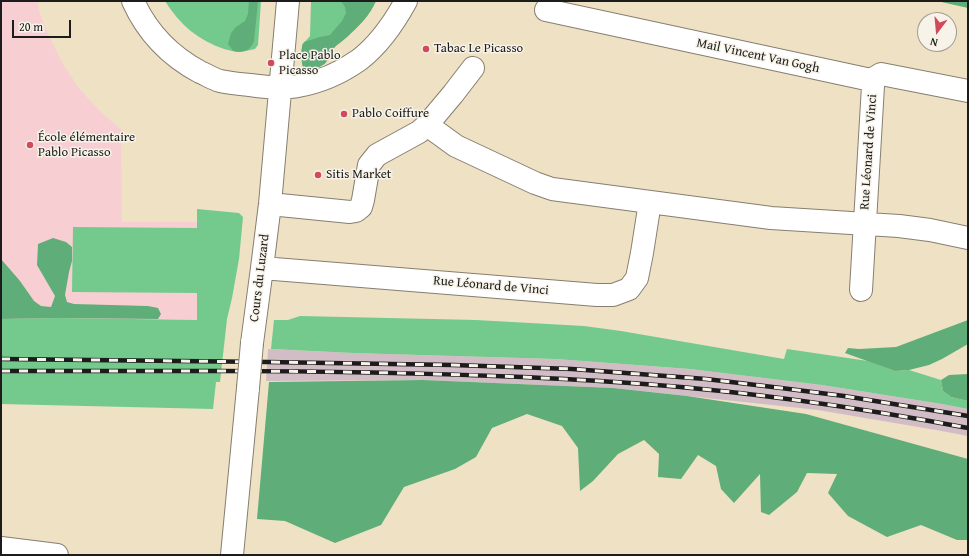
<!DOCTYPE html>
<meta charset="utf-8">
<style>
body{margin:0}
#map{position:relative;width:969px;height:556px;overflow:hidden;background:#efe1c4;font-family:"Gentium Book Plus",serif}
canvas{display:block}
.frame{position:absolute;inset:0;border:2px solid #1c1c1c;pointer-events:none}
.north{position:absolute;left:917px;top:12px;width:40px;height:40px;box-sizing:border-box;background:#f7f3e8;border:1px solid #9f9d96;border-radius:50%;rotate:196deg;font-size:11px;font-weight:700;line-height:16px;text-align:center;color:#1c1c1c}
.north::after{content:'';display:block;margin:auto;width:14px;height:18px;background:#d1495b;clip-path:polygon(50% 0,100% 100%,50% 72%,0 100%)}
.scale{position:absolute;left:12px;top:20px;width:59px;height:18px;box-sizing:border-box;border:2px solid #1c1c1c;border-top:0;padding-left:5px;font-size:12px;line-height:14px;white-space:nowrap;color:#1c1c1c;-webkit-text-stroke:3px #f7f3e8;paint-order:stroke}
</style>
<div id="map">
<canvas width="969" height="556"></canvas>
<div class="frame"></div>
<div class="north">N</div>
<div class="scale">20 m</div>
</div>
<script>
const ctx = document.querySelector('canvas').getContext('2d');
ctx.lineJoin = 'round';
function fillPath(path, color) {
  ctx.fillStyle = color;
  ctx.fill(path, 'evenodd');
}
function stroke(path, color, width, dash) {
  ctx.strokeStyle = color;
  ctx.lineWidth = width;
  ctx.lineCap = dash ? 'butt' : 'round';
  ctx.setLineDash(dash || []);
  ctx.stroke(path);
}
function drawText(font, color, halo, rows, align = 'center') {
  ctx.font = font + ' "Gentium Book Plus",serif';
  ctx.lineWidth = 3;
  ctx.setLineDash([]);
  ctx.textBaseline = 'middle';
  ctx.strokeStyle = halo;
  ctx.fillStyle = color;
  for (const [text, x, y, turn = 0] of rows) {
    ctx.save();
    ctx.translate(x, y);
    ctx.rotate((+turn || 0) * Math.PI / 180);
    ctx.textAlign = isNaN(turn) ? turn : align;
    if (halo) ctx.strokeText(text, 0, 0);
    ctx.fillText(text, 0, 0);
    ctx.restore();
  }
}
fillPath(new Path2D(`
 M1 1H37L40 13 45 28 63 64 79 88 87 97 103 114 123 131 121 139 122 222H197V320L59 318 1 319Z`), '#f7cfd3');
fillPath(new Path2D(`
 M268 349 353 353 556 359 690 369 822 385 942 404 968 409V436L936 430 818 410 613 388 423 380 266 381Z`), '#d2bdc7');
fillPath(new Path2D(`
 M165 1H261L258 45 255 49C249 50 243 52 237 52 232 51 228 50 224 49 199 41 179 24 165 1Z
 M312 1H376C370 15 359 26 347 37 343 41 337 44 333 49 329 54 329 63 321 66 316 69 309 68 303 67L302 63V45L310 36 311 2Z
 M197 209 239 213 243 217 239 259 232 298 227 319 220 382H216L213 409 1 404V319L59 318 197 320V293L72 292 73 227 197 228Z
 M300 316 476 320 584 326 621 331 784 359 787 349 868 361 895 371 909 370 941 380 943 391 951 397 968 401V409L942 404 822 385 690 369 556 359 353 353 271 349 274 320H288Z`), '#74c98d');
fillPath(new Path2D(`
 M249 1H258L254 41C250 51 244 53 233 51L228 44 231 33 236 27 245 21 248 14Z
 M341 1H376C370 15 359 26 347 37 343 41 337 44 333 49 329 54 329 63 321 66 316 69 309 68 303 67 301 60 300 48 304 42L320 37 330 35 342 21 346 13 345 7Z
 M937 1H968V8Z
 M53 238 66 242 72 247V261L69 272 65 295 67 302 74 304 148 306 158 308 161 314 158 319 59 318 1 319V259L20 281 34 301 41 306 51 307 55 296 37 265 38 244Z
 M968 320V344L942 359 929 365 909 370 895 371 845 353 848 348 859 349 896 347Z
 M968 374V401L951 397 943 391 941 380 949 375Z
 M423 380 613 388 687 396 806 414 968 459V540H957L921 525 887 537 848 516 828 493 837 474 807 473 797 492 769 515 761 512 760 474 734 503 721 489 716 466 698 455 681 479 658 477 659 454 644 440 618 454 593 481 580 491 578 448 562 426 527 414 492 428 476 457 455 469 404 487 381 525 335 543 285 521 257 519 269 382Z`), '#5fad78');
const minor = new Path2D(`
 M133 1C147 32 170 56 200 72 207 75 213 79 220 81 229 83 240 84 250 85 264 87 284 89 298 86 320 82 342 72 359 60 380 44 394 23 406 1
 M546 10 871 80 881 74 968 91
 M427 125 453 94 473 68
 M270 204 350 212 356 211 361 207 363 200 369 165 377 155 419 132 427 125 456 146 535 183 552 189 771 218 899 226 930 230 968 238
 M262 268 597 295H613L629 289 637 278 642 253 650 202
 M861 290 873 86 871 80
 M252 343 262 268 270 204 288 1
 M1 548 57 555
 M232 555 248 388`);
stroke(minor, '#867e70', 24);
stroke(minor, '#fff', 22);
const rail = new Path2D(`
 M1 359 267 362 453 365 572 369 706 379 781 388 844 396 968 416
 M1 371C74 371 147 371 220 371 321 371 422 373 523 377 563 379 604 381 644 384 753 392 861 408 968 428`);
stroke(rail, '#1c1c1c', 4.5);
stroke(rail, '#f7f3e8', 3, [9]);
const minorBridge = new Path2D(`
 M248 388 252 343`);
stroke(minorBridge, '#867e70', 24, []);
stroke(minorBridge, '#fff', 22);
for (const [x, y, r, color] of [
 [426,49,4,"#d1495b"],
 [271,63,4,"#d1495b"],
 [344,114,4,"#d1495b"],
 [30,145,4,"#d1495b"],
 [318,175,4,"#d1495b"]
]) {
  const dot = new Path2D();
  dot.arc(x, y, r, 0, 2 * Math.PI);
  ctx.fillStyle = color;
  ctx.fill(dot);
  stroke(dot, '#f7f3e8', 1.5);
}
drawText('13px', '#1c1c1c', '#f7f3e8', [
 ["Tabac Le Picasso",434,49],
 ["Place Pablo",279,56],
 ["Picasso",279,71],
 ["Pablo Coiffure",352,114],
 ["École élémentaire",38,138],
 ["Pablo Picasso",38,153],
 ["Sitis Market",326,175]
], 'left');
drawText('13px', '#1c1c1c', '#f7f3e8', [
 ["Mail Vincent Van Gogh",758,56,12],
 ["Rue Léonard de Vinci",869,152,-86],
 ["Cours du Luzard",260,278,-83],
 ["Rue Léonard de Vinci",491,286,5]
]);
</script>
